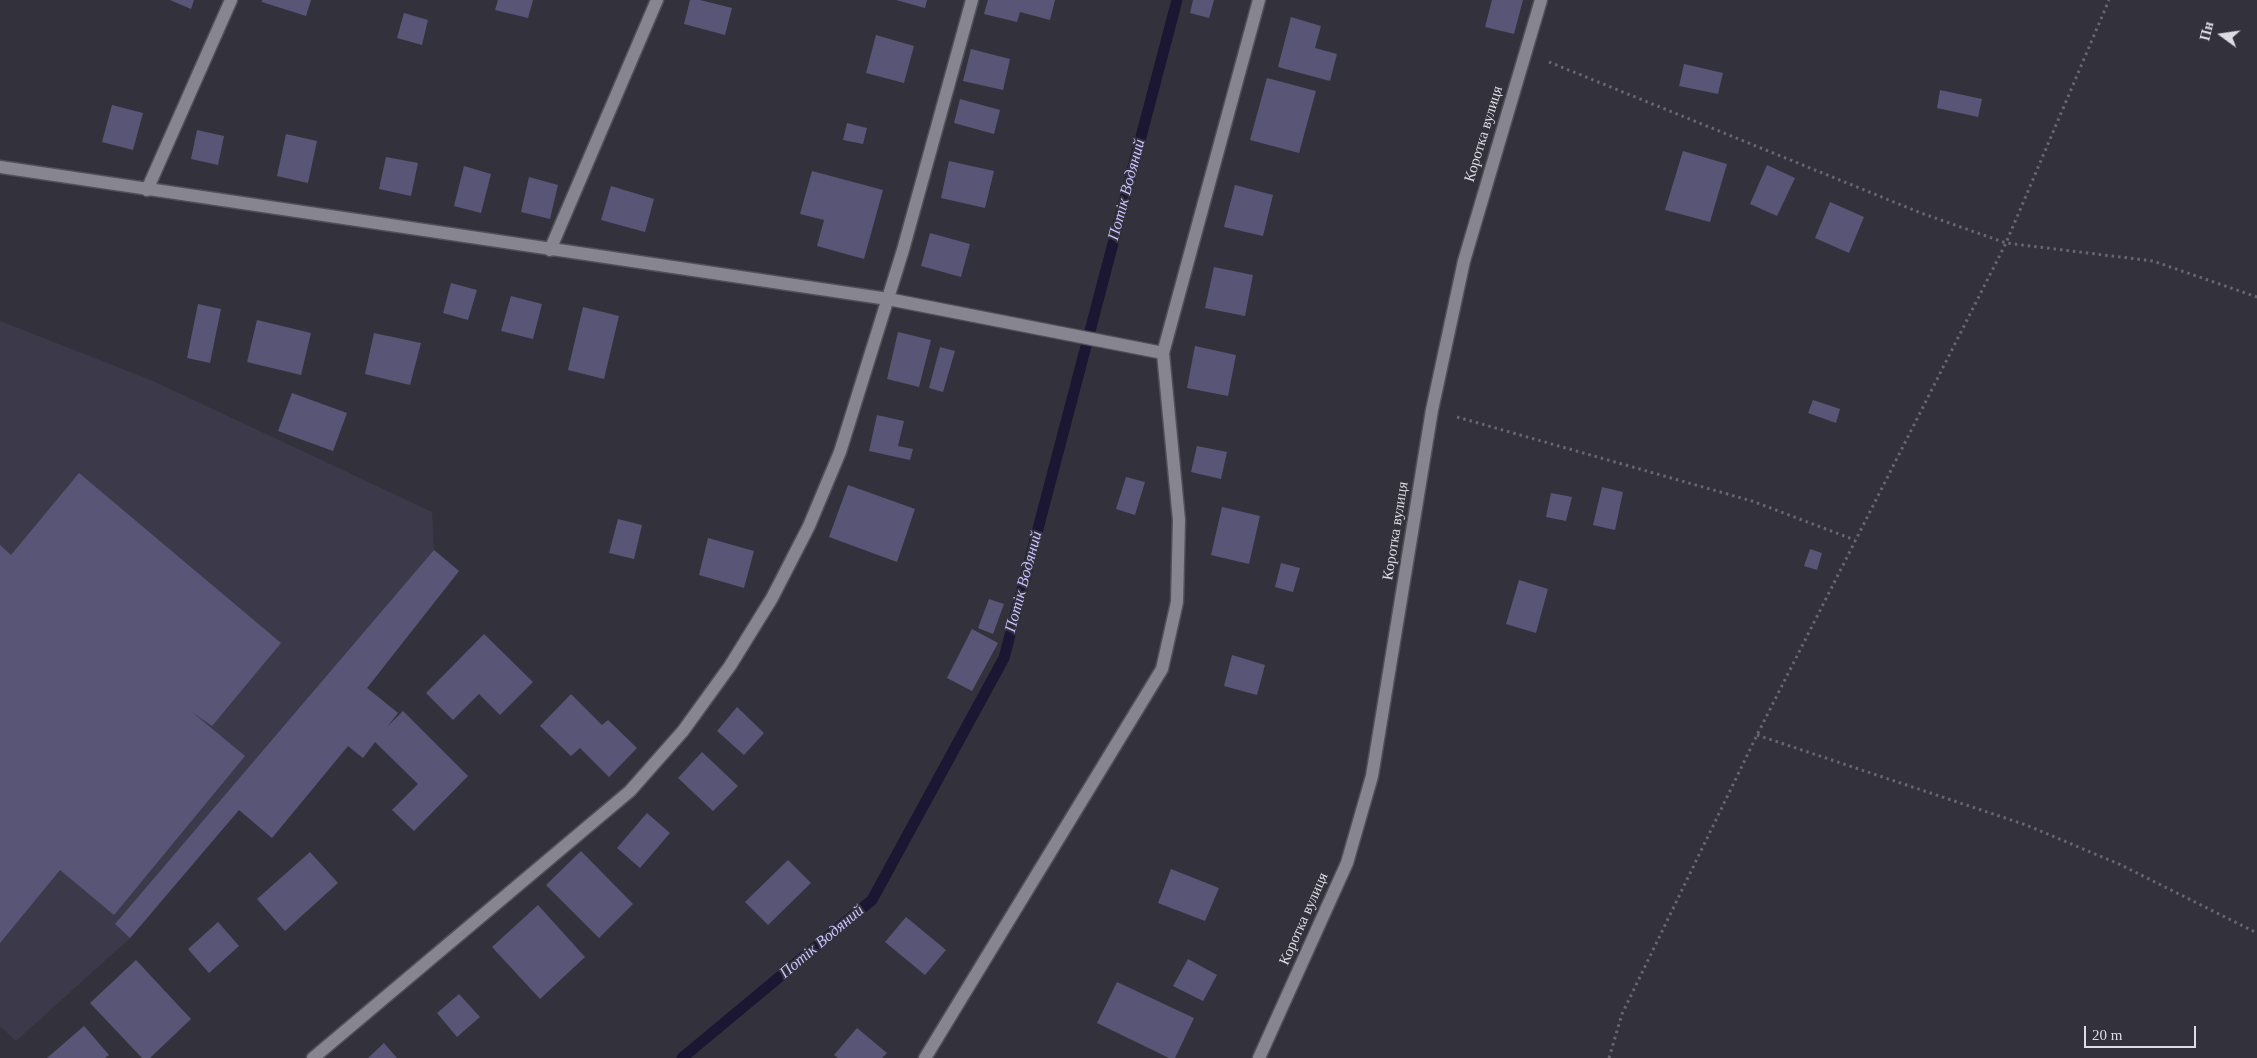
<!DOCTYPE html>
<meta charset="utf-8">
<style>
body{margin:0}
#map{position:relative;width:2257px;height:1058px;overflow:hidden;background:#33323c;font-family:"Times New Roman",serif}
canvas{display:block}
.north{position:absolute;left:2197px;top:10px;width:50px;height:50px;-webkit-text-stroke:4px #33323c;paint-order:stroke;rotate:284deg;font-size:14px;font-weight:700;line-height:20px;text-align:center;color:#dddce3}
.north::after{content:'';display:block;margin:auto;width:18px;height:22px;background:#dddce3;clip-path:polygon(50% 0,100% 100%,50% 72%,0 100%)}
.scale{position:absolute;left:2084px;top:1026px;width:112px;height:22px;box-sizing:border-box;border:2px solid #dddce3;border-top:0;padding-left:6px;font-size:15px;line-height:18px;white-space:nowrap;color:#dddce3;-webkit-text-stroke:4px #33323c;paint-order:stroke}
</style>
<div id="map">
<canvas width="2257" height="1058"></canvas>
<div class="north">Пн</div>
<div class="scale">20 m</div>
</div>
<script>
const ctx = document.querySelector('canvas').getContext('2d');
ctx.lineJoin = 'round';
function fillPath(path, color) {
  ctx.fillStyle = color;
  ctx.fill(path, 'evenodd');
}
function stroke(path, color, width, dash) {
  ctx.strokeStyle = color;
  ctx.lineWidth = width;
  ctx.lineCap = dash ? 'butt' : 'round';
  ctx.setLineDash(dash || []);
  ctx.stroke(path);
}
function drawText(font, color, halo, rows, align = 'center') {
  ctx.font = font + ' "Times New Roman",serif';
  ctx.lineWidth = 4;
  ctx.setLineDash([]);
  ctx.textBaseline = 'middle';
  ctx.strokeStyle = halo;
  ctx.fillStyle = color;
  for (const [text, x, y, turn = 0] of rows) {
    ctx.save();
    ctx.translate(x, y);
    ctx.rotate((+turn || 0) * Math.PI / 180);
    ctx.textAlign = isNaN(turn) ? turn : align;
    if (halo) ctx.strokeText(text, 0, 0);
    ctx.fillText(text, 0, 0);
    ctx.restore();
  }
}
fillPath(new Path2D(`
 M0 321 153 381 432 512 434 550 459 571 367 688 398 713 363 758 348 746 272 838 239 810 130 938 16 1041 0 1026Z`), '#3c3a4a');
stroke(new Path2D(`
 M682 1058 872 900 1004 658 1177 0`), '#1b1632', 11);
fillPath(new Path2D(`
 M170 0H194L191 9Z
 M262 0H311L306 16 262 2Z
 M498 0H533L528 18 495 10Z
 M690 0H700L732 8 725 35 684 24Z
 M896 0H927L925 8Z
 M988 0H1055L1050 20 1020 12 1017 22 984 14Z
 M1193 0H1214L1209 18 1190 13Z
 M1492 0H1523L1514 34 1485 27Z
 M404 13 428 20 422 45 397 38Z
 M1291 17 1321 26 1315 48 1337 54 1330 81 1278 67Z
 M876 35 914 46 904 83 866 73Z
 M971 49 1010 59 1003 90 963 81Z
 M1684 64 1723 73 1718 94 1679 86Z
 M1267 78 1316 91 1299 153 1250 140Z
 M1940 90 1982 99 1978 117 1937 108Z
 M960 99 1000 110 994 134 954 123Z
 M112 105 143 113 133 150 102 142Z
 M847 123 867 128 863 144 843 140Z
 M197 130 224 136 218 165 191 159Z
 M286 134 317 141 308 183 277 176Z
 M1683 151 1727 164 1710 222 1665 210Z
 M386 157 418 163 411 196 379 189Z
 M949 161 994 171 985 208 941 198Z
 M1767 165 1795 178 1777 216 1750 204Z
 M464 166 491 174 481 213 454 206Z
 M812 171 883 190 864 259 817 246 824 220 800 214Z
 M529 177 558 185 550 219 521 212Z
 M1235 185 1273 195 1263 236 1224 227Z
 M611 186 654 199 645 232 601 220Z
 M1830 202 1864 217 1849 253 1815 238Z
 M930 233 970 244 961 277 921 266Z
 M1214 267 1253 275 1245 316 1205 308Z
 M451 283 477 290 468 320 443 313Z
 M511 296 542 304 533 339 501 331Z
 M198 304 221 309 210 363 187 358Z
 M583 307 619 316 604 379 568 370Z
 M257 320 311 333 301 375 247 362Z
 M898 332 931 340 919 387 887 379Z
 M374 333 421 343 410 385 365 374Z
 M1195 346 1236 355 1228 396 1187 388Z
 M940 347 955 351 943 392 929 388Z
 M292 393 347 413 333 451 278 431Z
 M1813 400 1840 409 1836 423 1808 413Z
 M877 415 904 421 898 446 913 449 910 460 869 451Z
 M1197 446 1227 452 1221 479 1191 472Z
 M79 473 281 643 212 726 192 712 245 756 114 915 60 870 0 943V545L11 555Z
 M1126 477 1145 482 1135 515 1116 509Z
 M848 485 915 509 897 562 829 537Z
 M1602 487 1623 492 1615 530 1593 525Z
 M1551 493 1572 497 1566 521 1546 517Z
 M1222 507 1260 516 1249 564 1211 555Z
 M618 519 642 525 634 559 609 553Z
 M708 538 754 551 744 588 699 575Z
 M1810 549 1822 553 1817 570 1804 566Z
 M434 550 459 571 367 688 398 713 387 727 403 711 468 776 414 831 392 810 418 784 375 742 363 758 348 746 272 838 239 810 130 938 115 924Z
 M1281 563 1300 568 1293 592 1275 587Z
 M1519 580 1548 589 1536 633 1506 624Z
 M989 599 1004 604 993 634 978 628Z
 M972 629 998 643 972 691 947 678Z
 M484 634 533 682 500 715 479 694 453 720 426 693Z
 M1232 655 1265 665 1257 695 1224 686Z
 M571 694 602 725 608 720 637 748 609 777 580 748 571 756 540 726Z
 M737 707 764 733 744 755 717 731Z
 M702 752 738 786 713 811 678 778Z
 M647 813 670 833 640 868 617 848Z
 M581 851 633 904 599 938 546 885Z
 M310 852 338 883 285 931 257 899Z
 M788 860 811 883 768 925 745 902Z
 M1171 869 1219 888 1205 921 1158 903Z
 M538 905 585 957 540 999 492 947Z
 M906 917 946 950 925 975 885 942Z
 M218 922 239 946 209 973 188 949Z
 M1188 959 1217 975 1203 1001 1173 986Z
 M136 960 191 1019 150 1058H142L90 1003Z
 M1117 982 1194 1018 1175 1058H1169L1097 1023Z
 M459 994 480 1017 457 1037 437 1013Z
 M84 1026 109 1055 105 1058H47Z
 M857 1028 887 1053 882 1058H838L834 1055Z
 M384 1043 397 1058H368Z`), '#595576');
const minor = new Path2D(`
 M0 167 888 299 1163 353
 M147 190 231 0
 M550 250 657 0
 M313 1058 630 791 683 731 730 666 772 598 809 526 840 452 903 250 972 0
 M925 1058 1162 669 1177 602 1179 520 1163 353 1259 0
 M1259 1058 1347 863 1372 776 1432 410 1464 261 1541 0`);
stroke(minor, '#515059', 15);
stroke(new Path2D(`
 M1549 62 1921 213 2006 243 2153 261 2257 297
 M1457 417 1752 501 1855 540
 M1757 735 2026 825 2119 864 2257 933
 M1609 1058 1622 1014 1757 735 2006 243 2109 0`), '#686770', 3, [2.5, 4]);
stroke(minor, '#868590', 12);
drawText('15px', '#dddce3', '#33323c', [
 ["Коротка вулиця",1484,134,-73],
 ["Коротка вулиця",1396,531,-81],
 ["Коротка вулиця",1304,919,-66]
]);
drawText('italic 16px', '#c8c1fd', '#33323c', [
 ["Потік Водяний",1127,190,-75],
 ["Потік Водяний",1024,582,-75],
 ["Потік Водяний",822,942,-40]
]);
</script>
